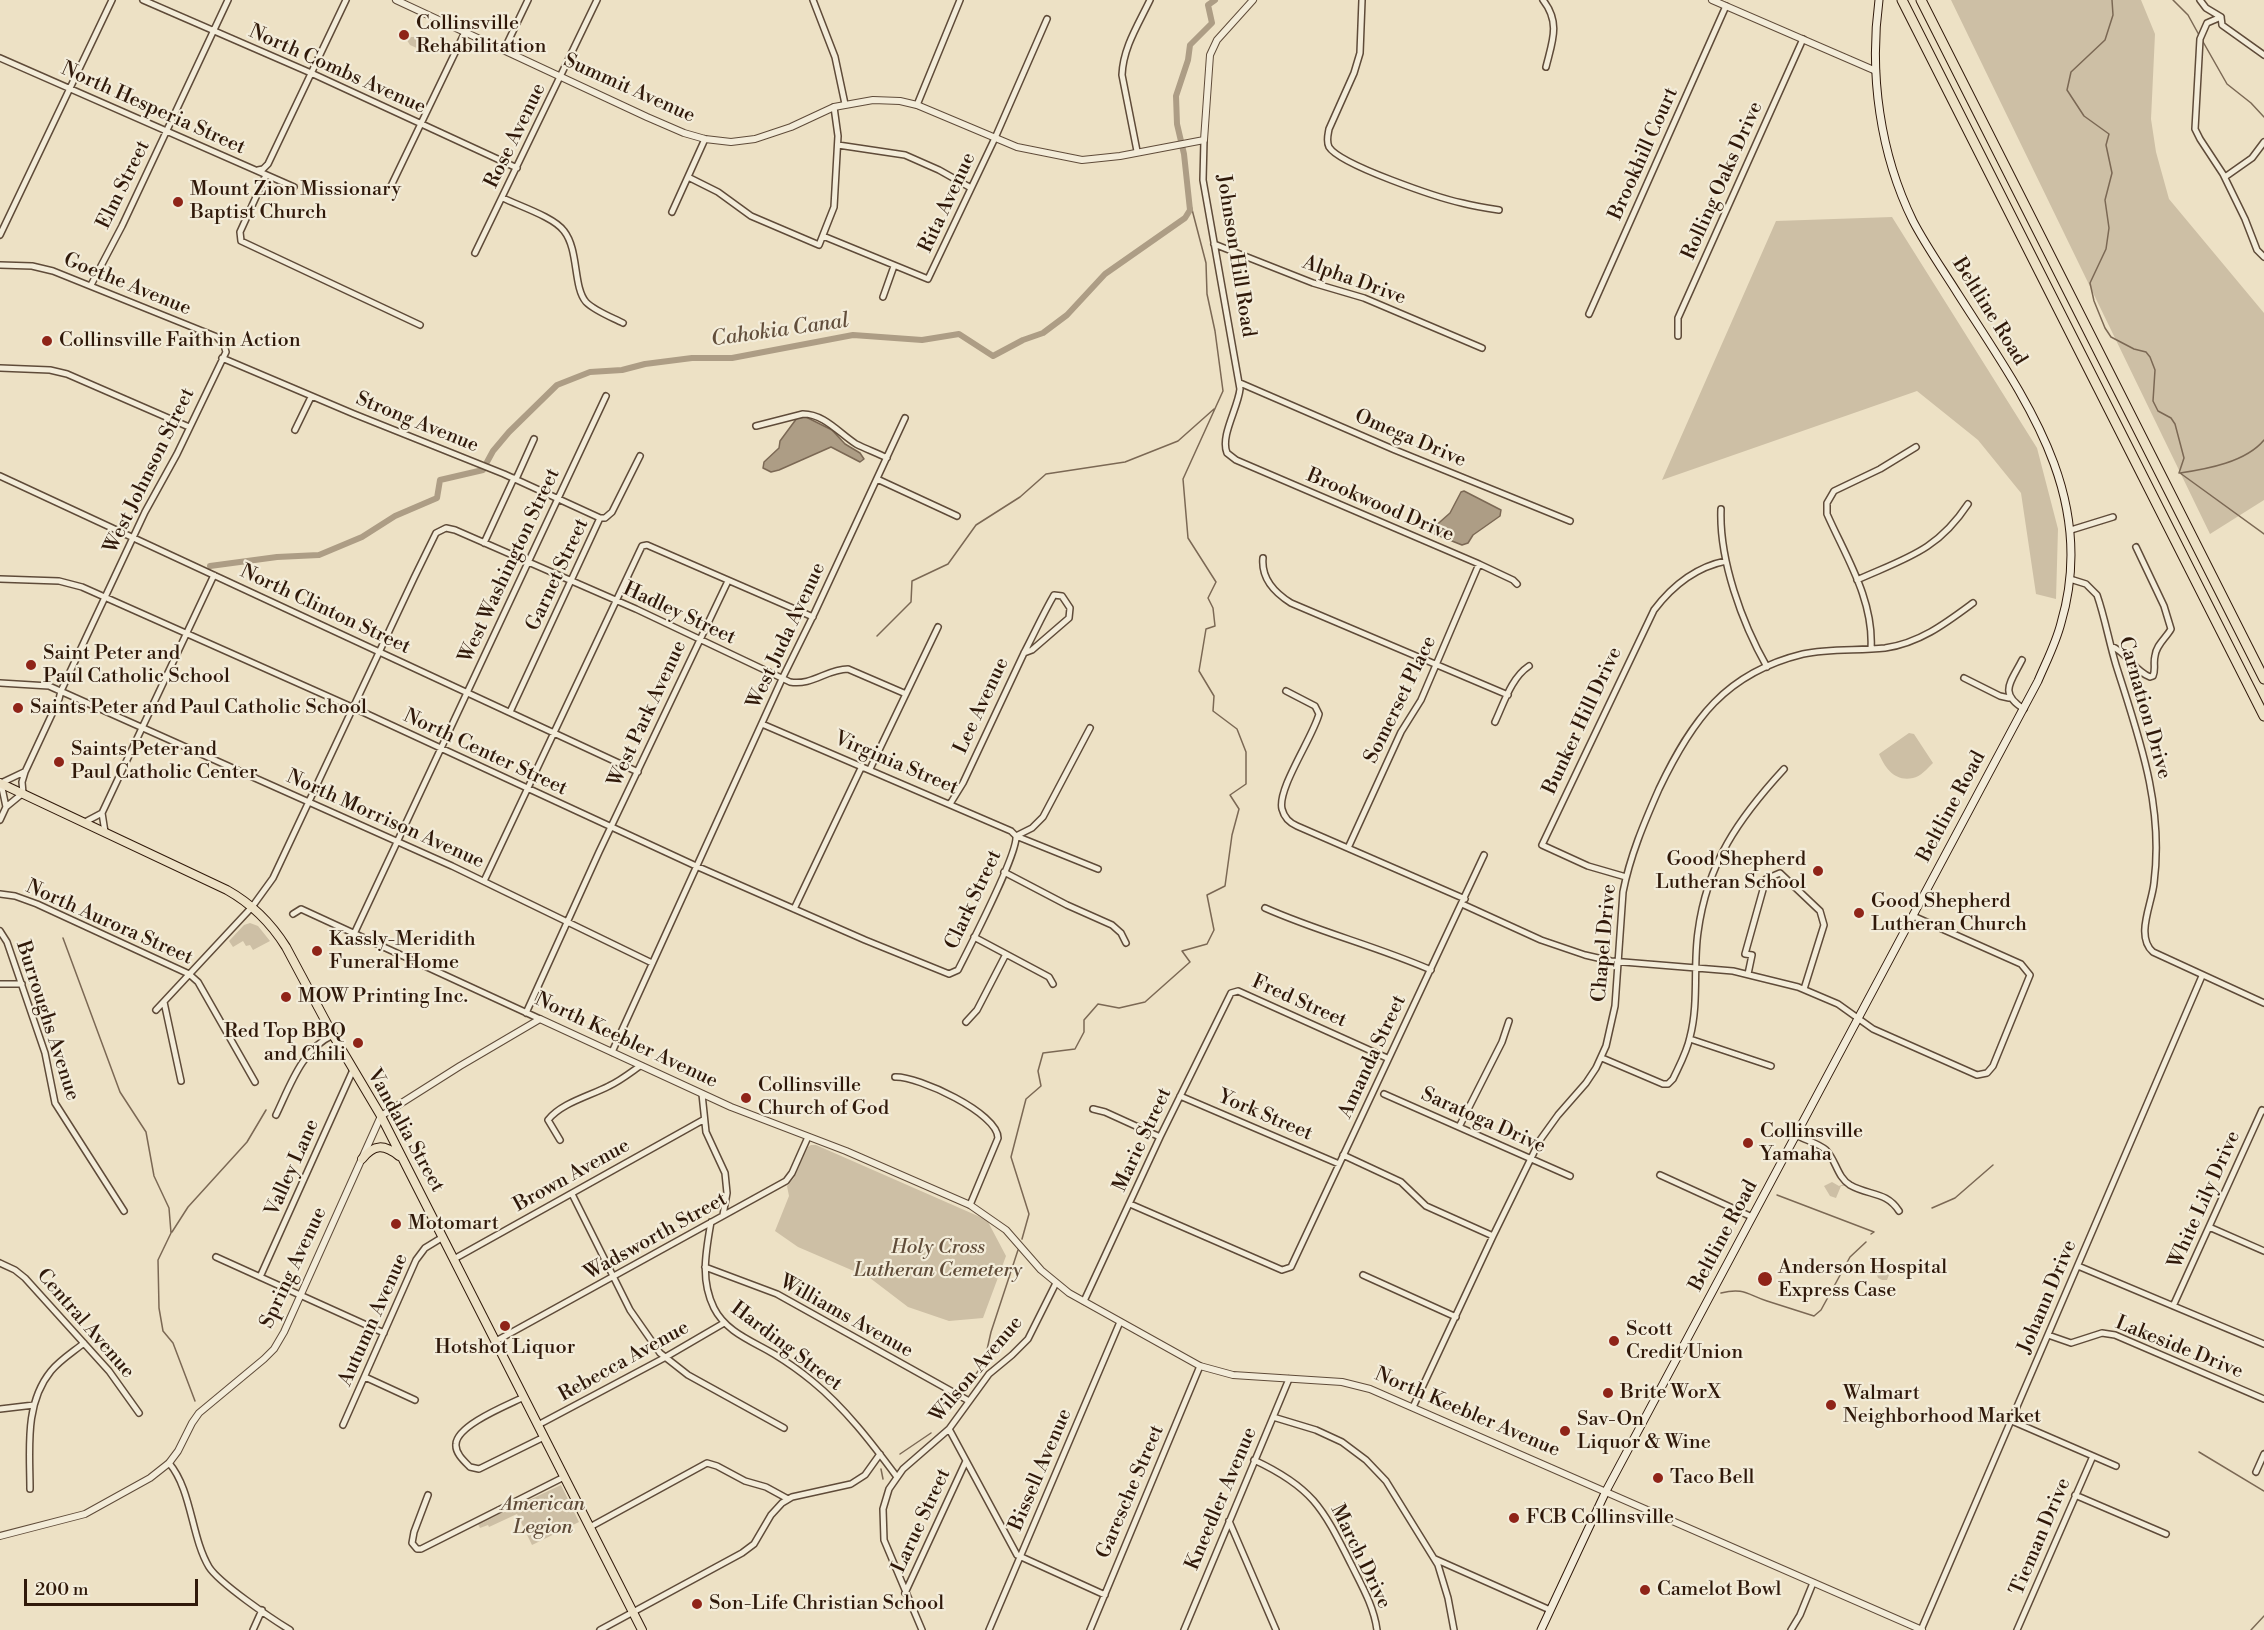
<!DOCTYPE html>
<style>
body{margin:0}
#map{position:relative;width:2264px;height:1630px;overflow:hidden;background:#ede1c5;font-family:"Libre Bodoni",serif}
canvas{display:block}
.scale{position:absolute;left:24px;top:1579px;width:174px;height:27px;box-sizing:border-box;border:3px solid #30190a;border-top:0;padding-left:8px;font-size:18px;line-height:21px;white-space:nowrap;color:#30190a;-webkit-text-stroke:4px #f3ecd9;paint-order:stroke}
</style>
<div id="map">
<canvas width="2264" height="1630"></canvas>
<div class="scale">200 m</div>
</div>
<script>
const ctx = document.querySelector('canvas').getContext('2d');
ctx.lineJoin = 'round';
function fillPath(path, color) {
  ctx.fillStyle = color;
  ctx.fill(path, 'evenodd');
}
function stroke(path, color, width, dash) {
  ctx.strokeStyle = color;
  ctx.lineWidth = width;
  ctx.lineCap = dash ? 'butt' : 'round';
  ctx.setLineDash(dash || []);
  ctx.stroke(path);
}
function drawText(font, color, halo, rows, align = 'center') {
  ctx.font = font + ' "Libre Bodoni",serif';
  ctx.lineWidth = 4.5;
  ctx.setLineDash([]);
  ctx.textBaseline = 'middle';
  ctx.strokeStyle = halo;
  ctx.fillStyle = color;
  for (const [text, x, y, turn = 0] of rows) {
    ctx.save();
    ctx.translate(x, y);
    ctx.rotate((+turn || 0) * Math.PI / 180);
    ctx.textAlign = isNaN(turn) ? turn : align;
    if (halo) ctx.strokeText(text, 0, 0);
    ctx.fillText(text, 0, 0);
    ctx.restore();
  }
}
fillPath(new Path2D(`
 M1951 0H2141L2155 34 2151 119 2156 152 2169 199 2264 313V500L2210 534Z
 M405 37H425L419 49 410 45Z
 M1892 217 2037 448 2058 529 2056 599 2036 594 2021 493 1978 440 1917 391 1662 480 1776 221Z
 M1909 733 1914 734 1933 763C1928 768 1920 777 1913 778 1895 782 1885 768 1879 754Z
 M250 923 258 926 270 941 253 950 250 945 246 946 243 941 233 947 229 941 244 925Z
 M811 1145H816L987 1220 1006 1256 983 1318 949 1321 908 1307 870 1278 798 1247 775 1231 789 1196 787 1186 794 1178 808 1147Z
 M1832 1182 1839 1186 1844 1184 1846 1186H1841L1836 1198 1830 1196 1824 1186Z
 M1880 1261 1890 1272 1887 1280H1882L1878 1278 1875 1269Z
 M561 1485 579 1522 532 1545 517 1514 489 1527 488 1525 480 1528 478 1524Z`), '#cdbfa5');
const water = new Path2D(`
 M806 417 832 430 845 444 860 453 864 459 860 462 831 447 779 470 771 472 763 468 764 462 779 448 780 441 797 418Z
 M1464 491 1501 510 1500 516 1473 535 1468 543 1462 545 1432 533V529L1450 513 1461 492Z`);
fillPath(water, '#ad9d85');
stroke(water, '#7b6854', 1.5);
stroke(new Path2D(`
 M2112 0 2113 15 2105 40 2071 72 2067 90 2084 116 2109 134 2106 145 2112 173 2105 200 2109 228 2106 249 2090 283 2094 301 2105 328 2111 337 2134 349 2146 352 2150 357 2155 370 2153 401 2158 411 2171 418 2175 424 2184 458 2179 473
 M2173 0 2188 15 2199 35
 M2202 40 2227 84 2251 103 2264 117
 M2180 473 2264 534
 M2180 473C2207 469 2246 462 2264 440
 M877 636 911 602 912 581 948 564 976 525 1020 497 1046 474 1125 462 1178 441 1214 409
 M63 938 120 1092 146 1132 154 1176 169 1208 171 1233 158 1260 159 1308 163 1331 173 1343 195 1401
 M1777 1195 1874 1232 1871 1234
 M1932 1208 1955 1198 1993 1165
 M172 1232 188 1207 247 1142 266 1110
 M1022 1239 1029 1214 1011 1157 1026 1099 1041 1086 1038 1071 1043 1053 1075 1049 1084 1032V1020L1098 1004 1119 1008 1145 1002 1190 962 1182 951 1207 944 1214 930 1207 895 1225 886 1232 835 1239 809 1230 795 1246 784V752L1237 729 1213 711 1214 696 1199 671 1206 629 1215 626 1213 608 1208 598 1216 582 1188 538 1183 479 1223 391 1215 331 1207 294 1206 263 1189 198
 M1721 1293C1744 1287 1748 1295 1767 1301 1783 1306 1798 1311 1814 1316L1821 1310 1850 1257 1866 1242
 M965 1389 984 1363 991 1332 1018 1250
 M2199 1452 2264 1491
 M900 1454 931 1433
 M881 1469 883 1479
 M2251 1630 2264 1616`), '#7b6854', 1.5);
stroke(new Path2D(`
 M487 462 493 451 509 432 557 385 590 372 622 370 645 364 692 358H732L853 335 922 340 959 334 993 356 1023 340 1043 333 1067 315 1105 274 1185 218 1190 210 1184 154 1177 124 1176 96 1188 60 1190 45 1212 23 1208 5 1215 0
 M210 566 277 557 319 555 362 537 395 516 437 498 440 480 483 470`), '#ad9d85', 6);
const minor = new Path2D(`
 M143 0 311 73 517 168
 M813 0 835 57 845 104
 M1362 0 1360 53 1354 73 1329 129C1328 135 1326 141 1329 147 1340 165 1439 198 1462 203 1474 206 1486 208 1499 210
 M1543 0C1561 23 1552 42 1546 67
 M2200 0 2206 8 2221 17
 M2221 17 2207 23 2200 39 2195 129 2200 139 2223 174 2245 219 2257 250 2264 257
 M2221 17 2222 25 2264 55
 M504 50 528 0
 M0 58 294 187
 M917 105 960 0
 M1204 140 1203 180 1240 389C1238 408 1220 436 1227 453L1236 460 1479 564 1513 580 1517 584
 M838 145 905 155 939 170 971 188
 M1137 151 1122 75C1123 48 1138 25 1150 0
 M258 170 263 169 268 164 346 0
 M266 175 240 232 241 241 420 325
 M688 177 718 192 751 216 819 245 834 207 838 136 834 107
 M2225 177 2252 158 2264 142
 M391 186 465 32
 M503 198C519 206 554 217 564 231 579 250 573 287 586 302 595 311 611 317 623 323
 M672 212 705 139
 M0 235 112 0
 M823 236 928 279 995 138 1047 19
 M1214 244 1313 283 1364 298 1482 348
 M475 253 597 0
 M0 265 32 266 53 271 217 337 224 345 226 352 177 454 145 512 61 691 59 699 25 772 22 782 23 793 6 807 0 820
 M91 285 122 226 228 0
 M883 297 894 266
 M1589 314 1726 6
 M1678 336V318L1803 39
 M222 358 354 414 504 474 600 518
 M0 368 50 370 67 374 189 427
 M1240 383 1395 450 1570 521
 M756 426 803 414C824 414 839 433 856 444 866 449 877 453 887 458
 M295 430 311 397
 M0 476 638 772
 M516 479 534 439
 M877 479 957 516
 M1721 509C1719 560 1742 623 1767 667
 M2071 530 2113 517
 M484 543 514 478
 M1263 558C1261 578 1275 593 1291 603L1508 695
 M0 579 59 581 82 587 354 708 696 866 865 940 949 974 958 970C969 948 1018 854 1016 836
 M2070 579 2086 584 2097 595C2105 618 2109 642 2116 665 2139 738 2164 805 2154 883 2152 904 2135 936 2153 952L2264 1003
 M1857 580C1906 558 1937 551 1968 504
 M2111 646C2127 652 2134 671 2150 677L2153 676C2156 669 2153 663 2155 656 2156 645 2166 638 2171 629L2164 606 2136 547
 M1871 649C1874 600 1846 557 1827 514V503L1834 491 1880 469 1916 447
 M2022 660C2011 682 1998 693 2024 709
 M1964 678 2000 696 2009 698
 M0 683 49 686 452 866 652 963
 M1286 691 1315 706 1319 714C1313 737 1277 789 1282 809 1284 817 1290 823 1297 826L1465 899
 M510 712 600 518H605L612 512 640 456
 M1495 722C1504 703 1511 678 1529 666
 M762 724 1011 831 1016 836 1098 869
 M870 769 938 627
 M950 804 963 783 1024 653C1034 634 1043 614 1054 595L1062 596 1070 608 1069 618 1032 650 1024 653
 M6 807 1 783 24 772
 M102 813 214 575
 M102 813 105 832
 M85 822 102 813
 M1016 836 1032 828 1043 817 1090 728
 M1348 848 1401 732 1421 700 1479 564
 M1004 872 1067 905 1112 925 1121 933 1126 943
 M1626 877 1588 866 1542 845 1654 610C1673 585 1696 567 1726 561
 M484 881 642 546 647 545 813 617
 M0 894 15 896 37 904 189 974 198 982 255 1082
 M1462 904 1541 940 1585 955 1611 961 1733 971 1798 987 1838 1004 1873 1029 1977 1075 1987 1073 1993 1066 2030 975 2021 964 1913 916
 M1265 908C1319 932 1376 946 1431 970
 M794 909 862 766
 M293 914 301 909 540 1019
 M0 931 7 942 45 1053 55 1103 124 1211
 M354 934 606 396
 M974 937 1049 977 1053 984
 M1748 974 1752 955 1745 954 1766 879 1780 873 1820 911 1824 925 1804 989
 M0 984H22
 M164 1002 181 1081
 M156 1010 252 907 273 878 414 578 436 533 446 528 455 530 636 609 790 682C812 686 827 669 848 669L906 694
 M526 1013 599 852 728 581
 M966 1022 977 1010 1006 954
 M1690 1039 1771 1066
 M612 1052 782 679 814 614 905 418
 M1602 1058 1663 1084H1668L1673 1079C1679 1066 1687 1052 1690 1037 1699 1003 1693 966 1698 932 1707 863 1739 818 1784 769
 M895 1077C918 1076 998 1113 998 1138L970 1205
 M702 1094 706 1132 725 1173 727 1193 723 1215
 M1384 1094 1570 1176
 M1180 1096 1339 1164
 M1093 1109 1105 1112 1160 1137
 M276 1115C290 1086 302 1049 333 1035
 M1459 1127 1502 1042 1509 1021
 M1796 1135C1805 1140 1818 1143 1826 1150 1836 1160 1837 1177 1850 1185 1869 1196 1886 1191 1899 1211
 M560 1140 548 1120C561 1103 590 1096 609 1086 620 1081 630 1073 640 1066
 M1343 1155 1401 1182 1426 1206 1493 1236
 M1660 1175 1752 1217
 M572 1194 630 1310 660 1353 688 1375 784 1428
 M1130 1204 1282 1270 1291 1267 1484 855
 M711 1222C706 1251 700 1280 714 1308 726 1332 752 1341 774 1354 787 1362 800 1371 812 1381 845 1408 871 1442 897 1477
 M2209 1227 2264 1251
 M216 1257 384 1333
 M454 1259 703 1120
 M0 1263 15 1270 25 1278 109 1371 139 1413
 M2078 1266 2264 1344
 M705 1267 777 1294 969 1401
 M1363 1275 1456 1317
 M260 1277 353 1070
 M1084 1301 1160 1137 1231 993 1238 991 1387 1058
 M2174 1304 2262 1110 2264 1111
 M2048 1335 2071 1343 2102 1333 2115 1335 2264 1399
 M496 1341 786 1181 792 1173 808 1137
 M365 1377 415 1400
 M524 1397C508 1405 457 1425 456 1444 455 1453 464 1461 470 1467L479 1469 544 1437
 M1413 1407 1493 1236 1540 1140 1558 1115 1586 1083 1596 1068 1606 1046 1615 1006 1623 892C1630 856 1644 823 1659 789 1692 720 1725 673 1803 654 1830 648 1858 651 1885 648 1920 643 1946 623 1973 603
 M0 1409 34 1405
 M1273 1417 1316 1430 1342 1442 1366 1460 1386 1481 1438 1565 1448 1598 1454 1630
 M2012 1421 2116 1466
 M343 1425 416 1260 425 1248 443 1237
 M538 1425 664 1358 724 1323
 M949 1429 1017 1555 1105 1595
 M1254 1460C1314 1488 1323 1509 1352 1566 1362 1586 1374 1607 1377 1630
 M169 1463C192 1490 191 1537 209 1567 219 1583 272 1619 290 1630
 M2256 1472 2264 1454
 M30 1489C30 1450 24 1404 51 1371 60 1360 73 1352 84 1343
 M428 1495 414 1532 412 1543 417 1549H421L564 1477
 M2075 1495 2166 1534
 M1229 1521 1276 1630
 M590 1527 707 1463 717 1466 745 1481 766 1487 788 1499
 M1435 1559 1550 1610
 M905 1593 966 1461
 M253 1630 262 1610
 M600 1630 742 1553 754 1544 771 1515 782 1503 792 1497 851 1484 865 1475 880 1454
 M922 1630 884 1540 883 1509 889 1489 903 1469 949 1429 989 1374 1012 1355 1028 1339 1056 1283
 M989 1630 1120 1322
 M1090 1630 1200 1366
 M1184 1630 1289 1379
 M1791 1630 1800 1615 1813 1583
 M1921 1630 2202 976
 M2017 1630 2093 1456`);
const tertiary = new Path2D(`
 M396 0 647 117 684 133 705 139 731 142 755 139 791 127 834 107 873 100 900 101 917 105 1017 147 1082 160 1120 156 1204 140 1210 55 1217 40 1253 0
 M1712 0 1876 71
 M0 1536 85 1514 150 1478 169 1463 178 1451 192 1423 199 1413 264 1359 274 1349 284 1332 381 1116 460 1066 540 1019 731 1107 846 1151 970 1205 1006 1230 1041 1270 1069 1293 1200 1366 1233 1375 1342 1382 1370 1389 1922 1630`);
const secondary = new Path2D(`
 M1541 1630 1606 1491 2038 681C2046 662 2056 643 2061 623 2099 495 2023 396 1958 294 1943 270 1926 246 1913 221 1880 154 1869 74 1879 0`);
const primary = new Path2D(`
 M0 783 227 890C252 904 271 923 286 947L333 1035 381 1116 642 1630
 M362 1159C374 1144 384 1144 399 1156`);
const motorway = new Path2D(`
 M1902 0 2264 716
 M1921 0 2264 679`);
stroke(minor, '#5f4b39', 8);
stroke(tertiary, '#5f4b39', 8);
stroke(secondary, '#30190a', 9);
stroke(primary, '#30190a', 10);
stroke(motorway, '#30190a', 11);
stroke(minor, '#f3ecd9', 5);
stroke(tertiary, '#f3ecd9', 6);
stroke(secondary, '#f3ecd9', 7);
stroke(primary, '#ede1c5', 8);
stroke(motorway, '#ede1c5', 9);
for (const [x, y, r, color] of [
 [404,35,6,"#8f2418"],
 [178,202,6,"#8f2418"],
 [47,341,6,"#8f2418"],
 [31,665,6,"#8f2418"],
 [18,708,6,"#8f2418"],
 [59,762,6,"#8f2418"],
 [1818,871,6,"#8f2418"],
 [1859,913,6,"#8f2418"],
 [317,951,6,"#8f2418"],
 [286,997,6,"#8f2418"],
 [358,1043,6,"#8f2418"],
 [746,1098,6,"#8f2418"],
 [1748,1143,6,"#8f2418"],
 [396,1224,6,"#8f2418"],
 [1765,1279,8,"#8f2418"],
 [505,1326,6,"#8f2418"],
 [1614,1341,6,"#8f2418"],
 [1608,1393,6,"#8f2418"],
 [1831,1405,6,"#8f2418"],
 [1565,1431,6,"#8f2418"],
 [1658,1478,6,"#8f2418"],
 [1514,1518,6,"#8f2418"],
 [1645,1590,6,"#8f2418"],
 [697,1604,6,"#8f2418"]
]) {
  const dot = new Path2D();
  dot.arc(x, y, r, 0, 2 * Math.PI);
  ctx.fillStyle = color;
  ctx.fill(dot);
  stroke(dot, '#f3ecd9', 2);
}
drawText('20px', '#30190a', '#f3ecd9', [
 ["Collinsville",416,24],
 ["Rehabilitation",416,47],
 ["Mount Zion Missionary",190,190],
 ["Baptist Church",190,213],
 ["Collinsville Faith in Action",59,341],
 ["Saint Peter and",43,654],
 ["Paul Catholic School",43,677],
 ["Saints Peter and Paul Catholic School",30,708],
 ["Saints Peter and",71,750],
 ["Paul Catholic Center",71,773],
 ["Good Shepherd",1806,860,"right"],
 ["Lutheran School",1806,883,"right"],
 ["Good Shepherd",1871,902],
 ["Lutheran Church",1871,925],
 ["Kassly-Meridith",329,940],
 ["Funeral Home",329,963],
 ["MOW Printing Inc.",298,997],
 ["Red Top BBQ",346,1032,"right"],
 ["and Chili",346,1055,"right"],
 ["Collinsville",758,1086],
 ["Church of God",758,1109],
 ["Collinsville",1760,1132],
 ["Yamaha",1760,1155],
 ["Motomart",408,1224],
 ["Anderson Hospital",1778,1268],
 ["Express Case",1778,1291],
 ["Scott",1626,1330],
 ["Credit Union",1626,1353],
 ["Hotshot Liquor",505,1348,"center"],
 ["Brite WorX",1620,1393],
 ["Walmart",1843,1394],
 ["Neighborhood Market",1843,1417],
 ["Sav-On",1577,1420],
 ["Liquor & Wine",1577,1443],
 ["Taco Bell",1670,1478],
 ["FCB Collinsville",1526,1518],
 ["Camelot Bowl",1657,1590],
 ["Son-Life Christian School",709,1604]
], 'left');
drawText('20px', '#30190a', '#f3ecd9', [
 ["North Combs Avenue",337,70,24],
 ["Summit Avenue",629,89,24],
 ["North Hesperia Street",153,109,24],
 ["Rose Avenue",516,136,-64],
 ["Brookhill Court",1644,154,-66],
 ["Rolling Oaks Drive",1723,181,-66],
 ["Elm Street",124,185,-64],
 ["Rita Avenue",948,203,-65],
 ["Johnson Hill Road",1235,256,81],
 ["Alpha Drive",1354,281,20],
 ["Goethe Avenue",127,285,22],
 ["Beltline Road",1989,312,58],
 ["Strong Avenue",417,423,22],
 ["Omega Drive",1410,439,23],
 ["West Johnson Street",150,471,-64],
 ["Brookwood Drive",1380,506,23],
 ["West Washington Street",510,566,-65],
 ["Garnet Street",558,575,-65],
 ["North Clinton Street",325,610,25],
 ["Hadley Street",679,614,25],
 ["West Juda Avenue",787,636,-65],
 ["Somerset Place",1401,700,-64],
 ["Lee Avenue",982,706,-65],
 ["Carnation Drive",2144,708,74],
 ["West Park Avenue",648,714,-65],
 ["Bunker Hill Drive",1583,721,-65],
 ["North Center Street",485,753,25],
 ["Virginia Street",896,764,23],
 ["Beltline Road",1952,807,-62],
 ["North Morrison Avenue",385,820,24],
 ["Clark Street",974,900,-65],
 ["North Aurora Street",109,923,24],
 ["Chapel Drive",1605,943,-85],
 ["Fred Street",1299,1002,24],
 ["Burroughs Avenue",47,1021,72],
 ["North Keebler Avenue",626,1041,25],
 ["Amanda Street",1373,1057,-65],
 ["York Street",1265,1116,23],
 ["Saratoga Drive",1483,1121,24],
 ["Vandalia Street",405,1131,61],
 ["Marie Street",1143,1140,-65],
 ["Valley Lane",293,1168,-66],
 ["Brown Avenue",572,1176,-29],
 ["White Lily Drive",2205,1200,-66],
 ["Beltline Road",1724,1236,-62],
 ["Wadsworth Street",656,1237,-29],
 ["Spring Avenue",294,1268,-65],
 ["Johann Drive",2048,1297,-67],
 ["Williams Avenue",846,1317,29],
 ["Autumn Avenue",374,1320,-66],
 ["Central Avenue",85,1324,49],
 ["Harding Street",786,1347,37],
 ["Lakeside Drive",2179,1348,22],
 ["Rebecca Avenue",624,1362,-29],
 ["Wilson Avenue",977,1370,-50],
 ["North Keebler Avenue",1467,1413,23],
 ["Bissell Avenue",1041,1470,-67],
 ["Garesche Street",1131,1492,-67],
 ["Kneedler Avenue",1222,1499,-67],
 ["Larue Street",922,1521,-65],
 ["Tieman Drive",2041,1537,-67],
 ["March Drive",1360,1557,64]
]);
drawText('italic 20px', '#5f4b38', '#f3ecd9', [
 ["Holy Cross",938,1248],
 ["Lutheran Cemetery",938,1271],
 ["American",543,1505],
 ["Legion",543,1528]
]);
drawText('italic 21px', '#624e3b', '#f3ecd9', [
 ["Cahokia Canal",780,331,-8]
]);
</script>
